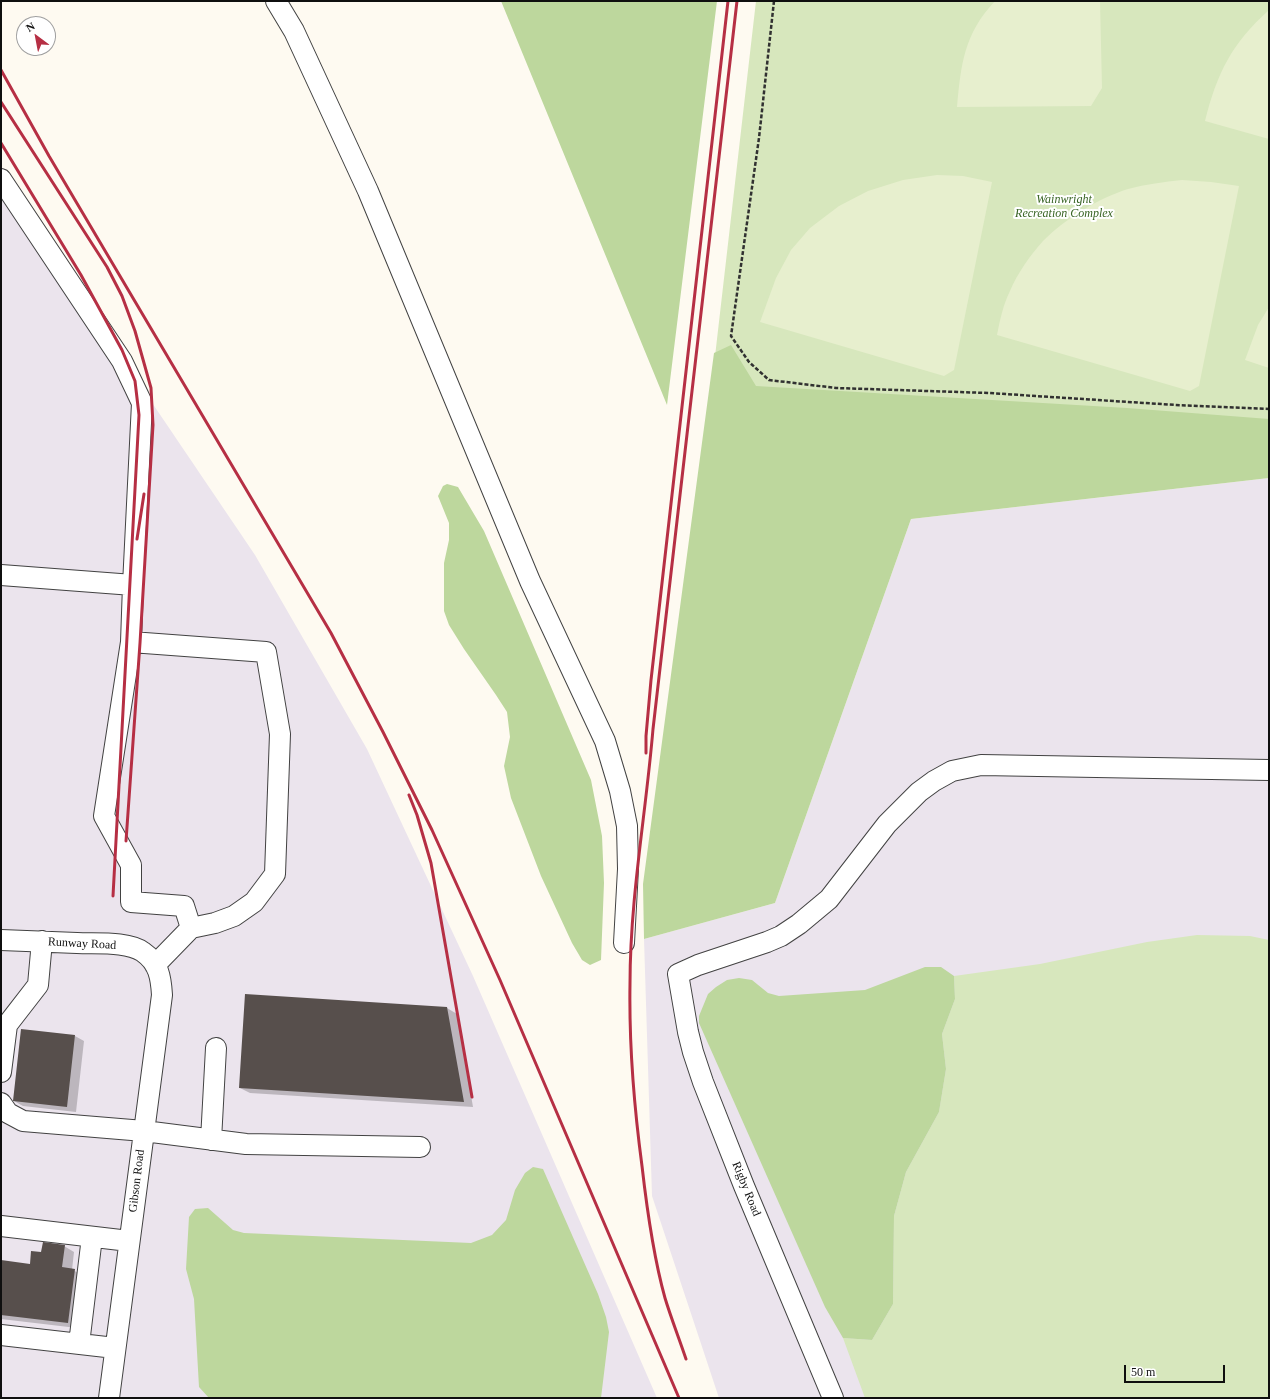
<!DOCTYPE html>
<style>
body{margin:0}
#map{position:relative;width:1270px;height:1399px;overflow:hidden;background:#fefaf1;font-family:"Times New Roman",serif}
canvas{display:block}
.frame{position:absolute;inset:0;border:2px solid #0f0f0f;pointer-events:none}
.north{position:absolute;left:16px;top:16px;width:40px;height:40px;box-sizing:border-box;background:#fff;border:1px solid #9f9f9f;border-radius:50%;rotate:328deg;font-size:11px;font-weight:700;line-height:16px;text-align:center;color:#0f0f0f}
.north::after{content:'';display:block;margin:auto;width:14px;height:18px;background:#b62f44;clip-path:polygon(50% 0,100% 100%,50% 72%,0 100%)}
.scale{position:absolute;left:1124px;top:1365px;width:101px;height:18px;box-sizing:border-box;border:2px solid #0f0f0f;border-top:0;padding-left:5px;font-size:12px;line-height:14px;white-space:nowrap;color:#0f0f0f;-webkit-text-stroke:3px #fff;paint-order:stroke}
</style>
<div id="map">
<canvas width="1270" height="1399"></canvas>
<div class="frame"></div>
<div class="north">N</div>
<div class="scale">50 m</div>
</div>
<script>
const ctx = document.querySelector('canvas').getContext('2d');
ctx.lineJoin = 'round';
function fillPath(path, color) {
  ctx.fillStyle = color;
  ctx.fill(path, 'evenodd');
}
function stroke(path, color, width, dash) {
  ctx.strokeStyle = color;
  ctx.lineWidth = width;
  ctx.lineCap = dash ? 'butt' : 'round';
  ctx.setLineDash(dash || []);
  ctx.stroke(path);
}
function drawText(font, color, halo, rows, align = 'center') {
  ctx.font = font + ' "Times New Roman",serif';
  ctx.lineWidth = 4;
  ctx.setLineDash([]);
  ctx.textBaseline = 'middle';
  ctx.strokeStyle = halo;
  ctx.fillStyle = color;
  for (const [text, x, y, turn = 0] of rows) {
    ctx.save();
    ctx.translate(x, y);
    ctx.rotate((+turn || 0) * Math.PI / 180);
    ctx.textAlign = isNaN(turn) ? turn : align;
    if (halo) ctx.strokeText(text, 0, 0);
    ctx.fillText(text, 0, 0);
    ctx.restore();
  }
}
fillPath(new Path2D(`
 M1 193 117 351 255 555 367 749 473 976 657 1398H1Z
 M1269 478V1398H719L652 1196 644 939 775 903 911 519Z`), '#ebe4ed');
fillPath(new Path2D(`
 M756 1H1269V424L711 391Z
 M1197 935 1250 936 1269 940V1398H865L843 1338 872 1340 893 1304 894 1216 906 1172 939 1112 946 1069 942 1034 955 999 954 976 1040 964 1147 942Z`), '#d7e7bd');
fillPath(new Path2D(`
 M501 1H717L667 405Z
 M731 345 756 386 1127 408 1269 419V478L911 519 775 903 644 939 643 884 714 353Z
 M447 484 458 487 484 531 591 780 602 836 604 883 601 960 590 965 582 960 572 943 541 876 511 798 504 766 510 737 507 712 496 695 464 649 449 625 444 611V563L449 540V523L438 496 443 486Z
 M925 967H941L954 976 955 999 942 1034 946 1069 939 1112 906 1172 894 1216 893 1304 872 1340 843 1338 825 1307 699 1023V1016L708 994 716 987 727 980 739 978 752 980 768 993 779 996 865 990Z
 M533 1167 543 1169 598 1294 606 1317 609 1332 601 1398H209L199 1387 194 1299 186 1269 189 1217 195 1209 208 1208 233 1230 244 1233 471 1243 492 1235 506 1220 515 1190 525 1173Z`), '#bdd79d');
fillPath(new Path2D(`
 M995 1H1100L1102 88 1091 106 957 107C961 64 964 34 995 1Z
 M1269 10V139L1205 121C1217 73 1232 43 1269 10Z
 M937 175 963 176 992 182 954 370 944 376 760 322 776 278 791 250 810 228 839 206 868 191 903 180Z
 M1182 180 1211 182 1239 186 1199 386 1190 391 997 335C1000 320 1003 305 1010 291 1017 274 1031 254 1043 241 1065 219 1099 198 1128 189 1146 184 1164 182 1182 180Z
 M1269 307V368L1245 360 1258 325Z`), '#e7efce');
fillPath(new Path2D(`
 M447 1008 457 1014 473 1107 250 1093 240 1088Z
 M75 1036 84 1041 76 1112 23 1106 14 1101Z
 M64 1246 74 1252 72 1270 84 1275 77 1328 1 1319V1261L31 1265 42 1253Z`), '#0003');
fillPath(new Path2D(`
 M245 994 447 1007 464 1102 239 1088Z
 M21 1029 75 1035 67 1107 13 1101Z
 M43 1242 65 1245 62 1267 75 1269 68 1323 1 1315V1260L30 1264 31 1251 41 1252Z`), '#574f4c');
const minor = new Path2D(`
 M276 1 294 31 368 191 530 581 605 741 620 791 627 826 628 869 624 943
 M1 179 122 361 142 403 133 585
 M1 575 133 585 131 642 104 816 131 865V902L184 906 191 928
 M131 642 266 652 280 734 275 874 254 902 234 916 215 923 191 928 155 965
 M1 940C26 941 52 942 77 943 96 944 128 941 143 952 159 963 161 978 162 995L109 1398
 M1 1072 7 1025 38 985 42 941
 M1 1103 8 1113 23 1121 144 1131 246 1144 420 1147
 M211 1140 216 1048
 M1 1226 129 1241
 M1 1335 115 1348
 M79 1344 92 1237
 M833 1398 744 1186 703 1082 693 1052 688 1032 678 974 698 965 767 942 781 936 799 924 829 899 887 824 919 792 934 781 952 771 981 765 1269 770`);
stroke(minor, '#424242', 22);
stroke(new Path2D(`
 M774 1 759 138 731 336 749 362 769 380 836 388 989 393 1176 405 1269 409`), '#313131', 2.5, [4, 2]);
stroke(minor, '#fff', 20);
stroke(new Path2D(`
 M1 70 49 156 331 633 383 732 432 830 500 980 679 1398
 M1 102 107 267 122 296 135 331 151 388 153 425 140 643 126 841
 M1 143 81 275 122 350 135 381 139 415 113 896
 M137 539 144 494
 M646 753V736L651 680 728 1
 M409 795 417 815 431 863 472 1097
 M686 1359C679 1338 671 1318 665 1298 653 1255 647 1210 642 1166 634 1106 629 1044 630 984 630 898 646 813 653 729L737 1`), '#b62f44', 3);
drawText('italic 12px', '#376323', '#fff', [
 ["Wainwright",1064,200],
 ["Recreation Complex",1064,214]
]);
drawText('12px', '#0f0f0f', '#fff', [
 ["Runway Road",82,944,3],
 ["Gibson Road",137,1181,-83],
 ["Rigby Road",746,1189,68]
]);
</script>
